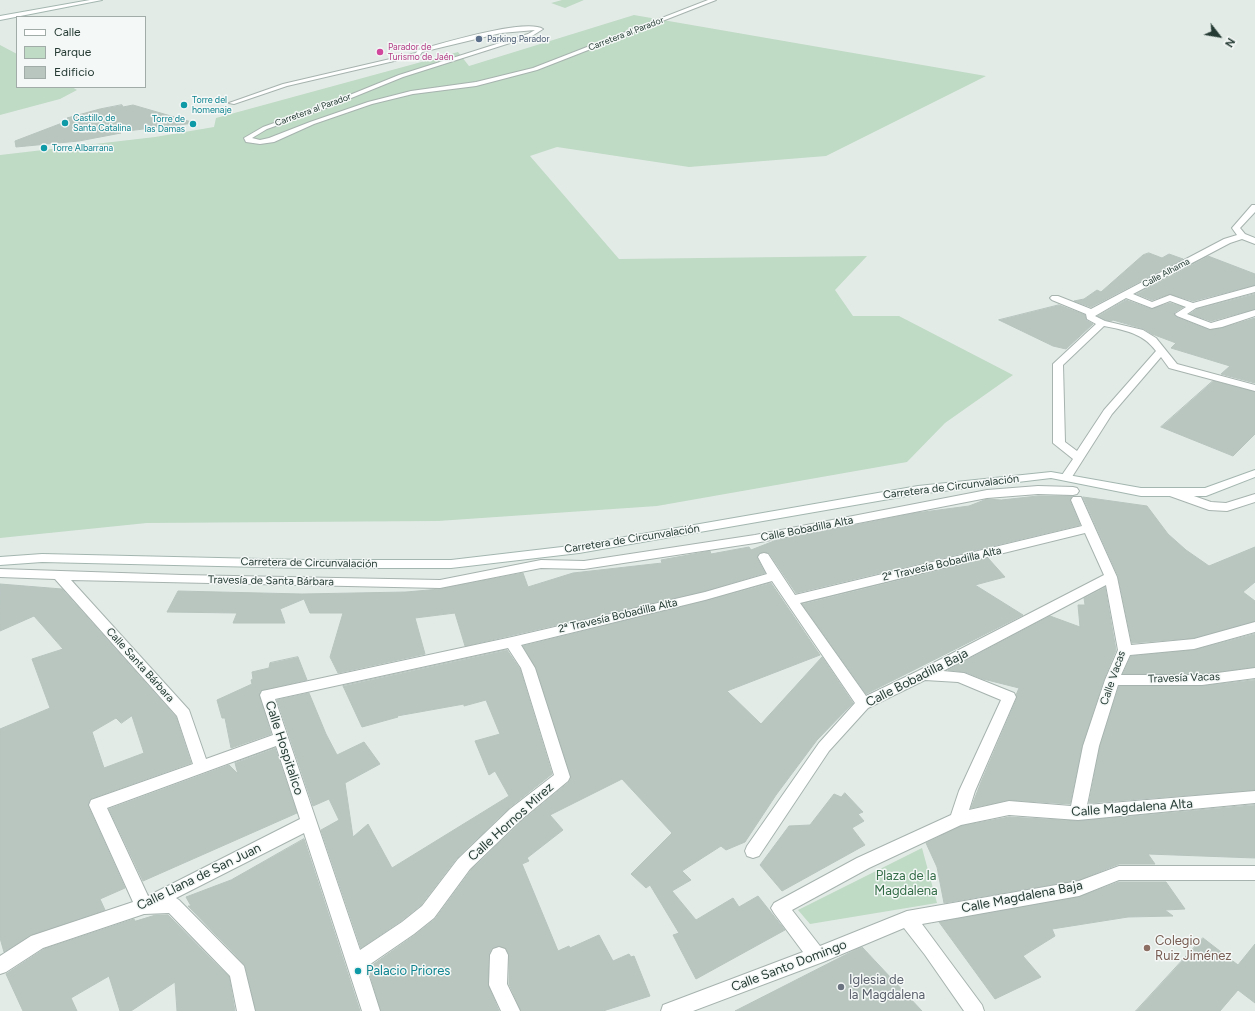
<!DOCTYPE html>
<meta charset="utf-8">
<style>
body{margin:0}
#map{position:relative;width:1255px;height:1011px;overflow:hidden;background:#e3ebe7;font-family:Figtree,sans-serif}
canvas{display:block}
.legend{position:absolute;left:16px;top:16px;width:130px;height:72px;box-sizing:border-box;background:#f4f8f6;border:1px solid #a1aca8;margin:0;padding:5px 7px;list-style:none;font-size:12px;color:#253b34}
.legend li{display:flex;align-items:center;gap:8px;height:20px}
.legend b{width:20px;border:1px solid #a1aca8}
.north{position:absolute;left:1199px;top:16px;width:40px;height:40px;-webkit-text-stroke:3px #f4f8f6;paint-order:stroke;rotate:121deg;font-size:11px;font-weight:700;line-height:16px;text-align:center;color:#253b34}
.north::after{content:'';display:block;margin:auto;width:14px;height:18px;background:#253b34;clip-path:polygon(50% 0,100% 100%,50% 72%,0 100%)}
</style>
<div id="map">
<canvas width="1255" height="1011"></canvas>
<ul class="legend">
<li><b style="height:5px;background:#fff"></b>Calle</li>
<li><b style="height:11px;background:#bfdac5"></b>Parque</li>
<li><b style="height:11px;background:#b9c6c0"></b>Edificio</li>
</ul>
<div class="north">N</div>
</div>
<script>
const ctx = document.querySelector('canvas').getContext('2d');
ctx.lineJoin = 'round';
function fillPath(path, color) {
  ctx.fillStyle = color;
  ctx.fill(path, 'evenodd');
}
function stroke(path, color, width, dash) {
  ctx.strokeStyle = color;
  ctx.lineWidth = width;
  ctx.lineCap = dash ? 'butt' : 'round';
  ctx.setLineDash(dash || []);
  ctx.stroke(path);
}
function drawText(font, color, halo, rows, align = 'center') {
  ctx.font = font + ' Figtree,sans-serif';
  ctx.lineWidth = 3;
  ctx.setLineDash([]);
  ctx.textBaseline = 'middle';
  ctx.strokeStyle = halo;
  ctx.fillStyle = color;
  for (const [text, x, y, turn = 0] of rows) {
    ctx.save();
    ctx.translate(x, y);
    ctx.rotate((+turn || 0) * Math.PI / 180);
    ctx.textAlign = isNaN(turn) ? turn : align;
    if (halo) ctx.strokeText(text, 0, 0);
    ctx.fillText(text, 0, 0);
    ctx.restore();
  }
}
fillPath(new Path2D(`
 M562 0H584L565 8 551 3Z
 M634 15 986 76 826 156 689 167 557 147 530 156 619 259 867 256 835 290 853 316H899L1013 375 945 423 907 462 657 506 438 521 147 523 0 538V155L155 137 214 127 216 118 458 52 469 66Z
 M0 45 17 54V87H72L77 90 60 99 0 115Z
 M922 848 937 903 810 924 798 910Z`), '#bfdac5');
const building = new Path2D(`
 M122 105 123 107 133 105 195 123 118 132 121 133 79 141 16 147 15 141 70 120 67 118 100 109Z
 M1149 253 1162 258 1169 254 1183 259 1091 307 1074 301 1084 299 1097 290 1101 292 1143 255Z
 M1208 256 1255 274V285L1193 301 1170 294 1152 300 1137 294Z
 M1255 294V309L1211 321 1190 314 1197 309Z
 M1126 300 1151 309 1170 303 1183 307 1174 313 1176 317 1209 330 1222 328 1255 318V383L1221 374 1230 366 1171 348 1176 343 1152 334 1144 329 1113 320 1111 321 1106 320 1098 316Z
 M1059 305 1085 315 1086 320 1093 324 1066 349 1053 346 999 320Z
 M1213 381 1255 392V434L1233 456 1161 427Z
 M1038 496H1072L1070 501 1080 525 796 593 769 553 764 552 759 553 757 558 765 573 705 591 465 646 455 613 415 618 425 654 338 673 330 657 343 613H310L304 599 280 609 285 623H233L237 613 167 612 178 591 302 594 406 592 440 589 523 573 528 587 573 573 662 563 661 560 710 551 711 554 749 547 751 550 774 541 916 513 969 506 987 499 1001 500Z
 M1083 497 1147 506 1168 534 1186 550 1209 566 1255 547V582L1243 592 1255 601V621L1194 638 1132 643 1118 576Z
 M988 558 1005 577 975 585 1023 615 866 694 802 604Z
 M771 583 820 655 727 691 761 724 822 657 853 703 817 740 776 795 745 842 726 850 721 846 682 871 691 880 672 891 696 920 733 898 739 907 758 896 785 930 696 979 673 935 679 933 650 885 646 888 631 874 672 833 622 779 550 815 563 830 527 858 529 861 522 864 558 951 569 946 570 948 599 935 613 961 629 954 631 957 634 956 650 996 603 1011H521L509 984V954L505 948 499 946 492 948 489 954 488 985 499 1011H381L368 968 415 935 435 919 471 870 523 820 569 782 571 778 536 668 523 646 705 601Z
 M0 584 62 589 176 717 191 763 90 799 88 806 125 888 100 899 105 910 31 935 4 952 0 938V729L50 708 32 659 63 649 34 616 0 631ZM132 716 144 753 104 768 92 732 116 718 121 723Z
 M1105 587 1116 650 1104 679 1082 746 1070 804 1009 800 971 808 981 782 1017 698 1016 695 1019 688 983 679 965 672 948 670 1050 616 1080 627 1078 605H1085L1084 598Z
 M1255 634V667L1202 674H1123L1131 656 1194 650Z
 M507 650 520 669 552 774 509 808 457 858 421 905 401 921 361 948 321 830 339 820 329 799 313 806 277 700 309 693 326 734 337 755 364 742 380 764 345 783 353 837 368 824 392 868 509 796 495 771 489 775 475 741 500 734 486 700 464 706V704L397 716 398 717 362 727 343 686Z
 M298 657 307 680 262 690 259 694 271 734 231 748 225 718H222L217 700 252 684 251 680 253 679 252 672 269 668 270 663Z
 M1255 680V790L1089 803 1100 746 1119 686H1202Z
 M275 748 297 813 143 881 109 809 229 765 238 774 235 763Z
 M845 793 863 812 858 814 864 821 852 828 865 845 782 891 760 865 789 826 810 825 834 794 841 797Z
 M1255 805V858L1148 854 1155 864H1119L1079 880 944 903 937 867 926 843 961 826 1009 817 1078 821Z
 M304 839 360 1011H256L245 965 188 906H191L186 897 231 880Z
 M1119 882H1166L1185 909 1165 910 1173 916 1128 917 1052 929 1055 936 1023 956 1041 977 995 999 939 922 1079 897Z
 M156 915H168L229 977 235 1011H177L175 982 131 1011H120L109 976 71 998 77 1011H23L6 974 44 949 134 919 135 921Z
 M1203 938 1238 965 1255 944V1003L1238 990 1220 1011H1136Z
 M862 947 922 1011H735L851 952Z`);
fillPath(building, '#b9c6c0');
stroke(building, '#b7c4be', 1);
const street = new Path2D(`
 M708 0H716L537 70 476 86 413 94 372 104 314 124 274 142 260 144 246 142 244 138 263 127 330 103 399 75 528 34 535 30 501 33 422 52 420 55 287 86 234 104 229 103 283 84 416 53 418 50C440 44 526 18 543 29L532 36 403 77 334 105 267 129 252 138 260 140 269 138 310 122 368 102 411 91 476 82 533 68Z
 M1252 205H1255V212L1240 228 1245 234 1255 238V244L1242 239 1230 243 1133 294 1152 302 1170 295 1193 303 1255 286V292L1196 308 1187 314 1211 323 1255 310V316L1222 327 1210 329 1177 316 1175 314 1186 307 1170 301 1152 308 1126 298 1095 316 1105 321 1143 330 1156 338 1177 364 1255 385V391L1169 368 1161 357 1112 414 1070 480H1062L1060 478 1073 459 1053 443V364L1096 324 1087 319 1086 314 1052 300 1050 298 1052 296H1058L1091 309 1224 239 1237 235 1232 228ZM1104 326C1124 330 1143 333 1156 351L1104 410 1077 451 1065 442 1063 365Z
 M1038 486 1073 487 1077 488 1079 491 1077 494 1073 495 1038 494 987 498 755 543 584 569 541 568 440 588 71 580 189 710 206 759 273 735 260 695 262 691 267 690 512 637 705 592 767 574 758 557 760 554 764 553 768 554 795 595 1082 526 1071 500 1073 497H1081L1117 577 1131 645 1194 639 1255 622V632L1194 649 1130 655 1121 675H1202L1255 668V678L1202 685H1118L1099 746 1087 805 1255 791V803L1078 820 1009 815 961 825 869 868 792 910 820 946 907 911 1079 881 1119 866H1255V880H1119L1079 896 922 924 982 1005 984 1011H964L925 955 904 928 823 962 693 1011H661L663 1005 803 952 774 913 771 908 774 903 857 858 951 815 959 791 1001 700 958 682 925 680 868 708 829 751 759 856 753 858 747 856 745 851 747 846 819 743 855 703 772 581 705 600 521 645 535 668 570 777 568 781 522 819 470 869 434 918 414 934 366 967 380 1011H362L304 833 176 898 179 900 244 966 255 1011H237L230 976 169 913 144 914 43 948 6 972 0 974V956L31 936 133 902 89 805 91 800 193 764 177 716 55 579 0 577V569L182 575 440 580 541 560 584 561 755 535 987 490ZM1085 533 1104 575 918 671 866 696 800 603ZM1106 585 1118 650 1105 680 1083 746 1071 806 1009 801 969 810 975 791 1016 697 1014 693 964 673 943 671ZM508 648 521 668 554 775 510 809 458 859 422 906 402 922 360 950 275 699ZM276 746 300 819 148 896 107 808Z
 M1171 488 1211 502 1226 503 1255 494V502L1227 511 1209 510 1167 495 1165 492 1167 489Z
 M499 947 505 949 508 955 507 984 520 1011H501L489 985 490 955 493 949Z`);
const secondary = new Path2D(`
 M90 0H102L0 20V16Z
 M1255 470V477L1206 496H1141L1051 478 918 494 579 553 451 568H306L42 562 0 565V557L42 554 306 560H451L579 545 918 486 1051 472 1141 488H1205Z`);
stroke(street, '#a6b3ae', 2);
stroke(secondary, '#a3b6af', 2);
fillPath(street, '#fff');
fillPath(secondary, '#fff');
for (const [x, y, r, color] of [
 [479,39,4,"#5c6f8a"],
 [380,52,4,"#d1479c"],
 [184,105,4,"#0f9aa8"],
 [65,123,4,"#0f9aa8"],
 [193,124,4,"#0f9aa8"],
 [44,148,4,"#0f9aa8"],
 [1147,948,4,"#8d6e63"],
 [358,971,4,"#0f9aa8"],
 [841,987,4,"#6b7280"]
]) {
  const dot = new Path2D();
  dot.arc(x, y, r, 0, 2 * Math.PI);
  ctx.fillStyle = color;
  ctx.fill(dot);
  stroke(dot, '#f4f8f6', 1.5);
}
drawText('9px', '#253b34', '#f4f8f6', [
 ["Carretera al Parador",626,34,-21],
 ["Carretera al Parador",313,110,-20],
 ["Calle Alhama",1166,273,-28]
]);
drawText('9px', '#4e5e75', '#f4f8f6', [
 ["Parking Parador",487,39]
], 'left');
drawText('9px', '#b23c85', '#f4f8f6', [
 ["Parador de",388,47],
 ["Turismo de Jaén",388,57]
], 'left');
drawText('9px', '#0d838f', '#f4f8f6', [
 ["Torre del",192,100],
 ["homenaje",192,110],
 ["Castillo de",73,118],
 ["Santa Catalina",73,128],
 ["Torre de",185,119,"right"],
 ["las Damas",185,129,"right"],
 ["Torre Albarrana",52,148]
], 'left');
drawText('11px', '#253b34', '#f4f8f6', [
 ["Carretera de Circunvalación",951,487,-7],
 ["Calle Bobadilla Alta",807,529,-11],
 ["Carretera de Circunvalación",632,539,-9],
 ["Carretera de Circunvalación",309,563,1],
 ["2ª Travesía Bobadilla Alta",942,564,-13],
 ["Travesía de Santa Bárbara",271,581,1],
 ["2ª Travesía Bobadilla Alta",618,616,-13],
 ["Calle Santa Bárbara",140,665,48],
 ["Calle Vacas",1113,678,-71],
 ["Travesía Vacas",1184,678,-2]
]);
drawText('13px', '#253b34', '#f4f8f6', [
 ["Calle Bobadilla Baja",917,678,-27],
 ["Calle Hospitalico",284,748,72],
 ["Calle Magdalena Alta",1132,808,-4],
 ["Calle Hornos Mirez",511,822,-42],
 ["Calle Llana de San Juan",199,877,-26],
 ["Calle Magdalena Baja",1022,897,-11],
 ["Calle Santo Domingo",789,966,-21]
]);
drawText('13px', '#346d48', '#f4f8f6', [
 ["Plaza de la",906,876],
 ["Magdalena",906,891]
]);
drawText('13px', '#785e54', '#f4f8f6', [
 ["Colegio",1155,941],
 ["Ruiz Jiménez",1155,956]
], 'left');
drawText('13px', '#0d838f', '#f4f8f6', [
 ["Palacio Priores",366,971]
], 'left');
drawText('13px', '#5b616d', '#f4f8f6', [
 ["Iglesia de",849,980],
 ["la Magdalena",849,995]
], 'left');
</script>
